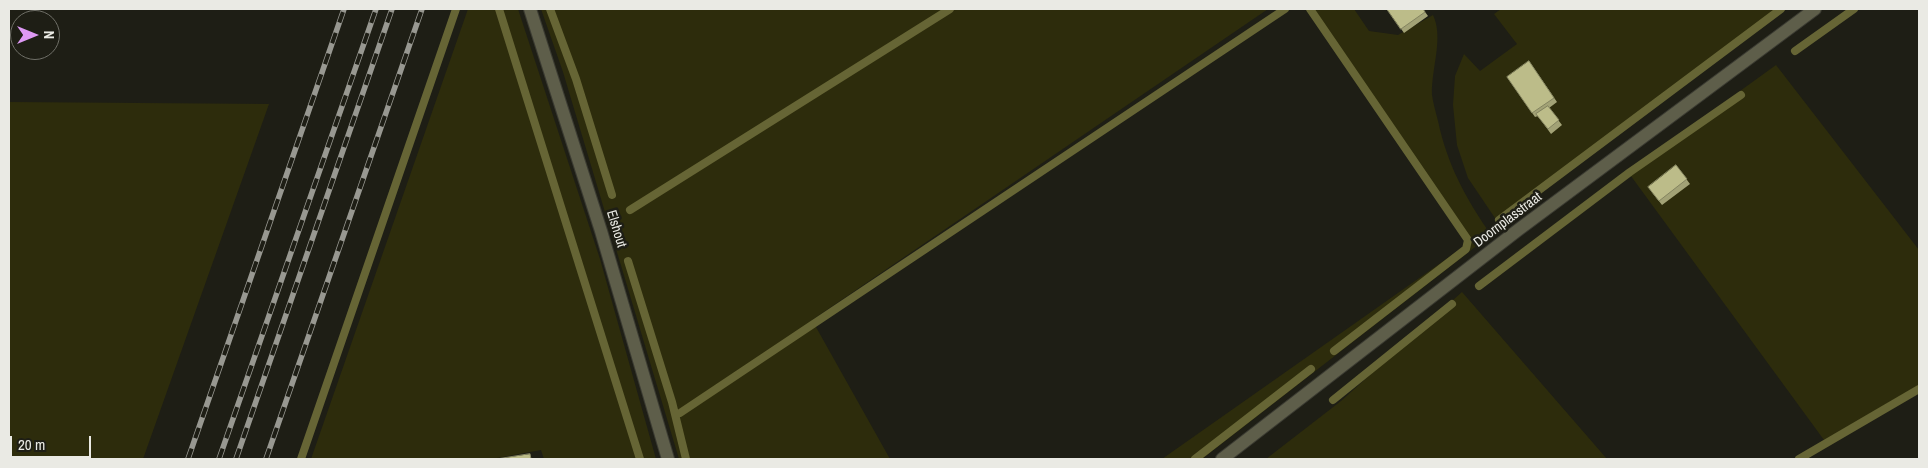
<!DOCTYPE html>
<style>
body{margin:0}
#map{position:relative;width:1928px;height:468px;overflow:hidden;background:#1e1e15;font-family:"Archivo Narrow",sans-serif}
canvas{display:block}
.frame{position:absolute;inset:0;border:10px solid #eaeae4;pointer-events:none}
.north{position:absolute;left:10px;top:10px;width:50px;height:50px;box-sizing:border-box;background:#1e1e15;border:1px solid #707068;border-radius:50%;rotate:90deg;font-size:14px;font-weight:700;line-height:20px;text-align:center;color:#eaeae4}
.north::after{content:'';display:block;margin:auto;width:18px;height:22px;background:#dd99f3;clip-path:polygon(50% 0,100% 100%,50% 72%,0 100%)}
.scale{position:absolute;left:10px;top:436px;width:81px;height:22px;box-sizing:border-box;border:2px solid #eaeae4;border-top:0;padding-left:6px;font-size:15px;line-height:18px;white-space:nowrap;color:#eaeae4;-webkit-text-stroke:4px #1e1e15;paint-order:stroke}
</style>
<div id="map">
<canvas width="1928" height="468"></canvas>
<div class="frame"></div>
<div class="north">N</div>
<div class="scale">20 m</div>
</div>
<script>
const ctx = document.querySelector('canvas').getContext('2d');
ctx.lineJoin = 'round';
function fillPath(path, color) {
  ctx.fillStyle = color;
  ctx.fill(path, 'evenodd');
}
function stroke(path, color, width, dash) {
  ctx.strokeStyle = color;
  ctx.lineWidth = width;
  ctx.lineCap = dash ? 'butt' : 'round';
  ctx.setLineDash(dash || []);
  ctx.stroke(path);
}
function drawText(font, color, halo, rows, align = 'center') {
  ctx.font = font + ' "Archivo Narrow",sans-serif';
  ctx.lineWidth = 5;
  ctx.setLineDash([]);
  ctx.textBaseline = 'middle';
  ctx.strokeStyle = halo;
  ctx.fillStyle = color;
  for (const [text, x, y, turn = 0] of rows) {
    ctx.save();
    ctx.translate(x, y);
    ctx.rotate((+turn || 0) * Math.PI / 180);
    ctx.textAlign = isNaN(turn) ? turn : align;
    if (halo) ctx.strokeText(text, 0, 0);
    ctx.fillText(text, 0, 0);
    ctx.restore();
  }
}
fillPath(new Path2D(`
 M468 9H518L600 259 656 459H544L541 450 492 459H311Z
 M541 9H1268L812 320 890 459H679L563 72Z
 M1310 9H1354L1369 31 1398 35 1433 15C1444 38 1431 69 1432 95 1433 103 1436 113 1438 121 1447 163 1464 195 1487 229L1479 244 1202 459H1162L1469 243Z
 M1501 9H1786L1499 224 1468 178 1457 145 1453 105 1455 76 1464 54 1480 71 1517 44 1494 14Z
 M1776 65 1919 250V385L1824 440 1628 172Z
 M9 102 269 104 143 459H9Z
 M1462 292 1607 459H1266L1341 401Z`), '#2d2c0c');
stroke(new Path2D(`
 M499 9 640 459
 M550 9 576 79 612 195
 M1310 9 1468 240 1466 249 1334 351
 M1795 51 1854 9
 M630 210 950 9
 M1499 220 1781 9
 M628 261 672 402 686 459
 M1479 286 1630 172 1741 95
 M1333 400 1452 304
 M680 413 1285 9
 M301 459 456 9
 M1195 459 1311 369
 M1799 459 1919 389`), '#666535', 8);
const minor = new Path2D(`
 M530 9 601 231 668 459
 M1222 459 1518 230 1815 9`);
stroke(minor, '#3b3b32', 14);
stroke(minor, '#5e5e4a', 12);
const rail = new Path2D(`
 M188 459 344 9
 M219 459 376 9
 M236 459 392 9
 M266 459 422 9`);
stroke(rail, '#989891', 5.5);
stroke(rail, '#1e1e15', 4, [11]);
fillPath(new Path2D(`
 M1387 9H1423L1428 16 1404 33Z
 M1529 61 1557 102 1549 108 1562 125 1551 134 1538 116 1535 117 1507 77Z
 M1676 165 1690 184 1662 205 1651 191Z`), '#a2a276');
const building = new Path2D(`
 M1387 9H1423L1425 12 1401 29Z
 M1529 61 1554 98 1532 113 1507 77Z
 M1548 106 1559 120 1548 129 1536 114Z
 M1676 165 1687 179 1659 201 1648 187Z
 M530 454 531 459H497Z`);
fillPath(building, '#bcbc89');
stroke(building, '#848460', 1);
drawText('14px', '#eaeae4', '#1e1e15', [
 ["Doornplasstraat",1508,220,-37],
 ["Elshout",616,229,73]
]);
</script>
